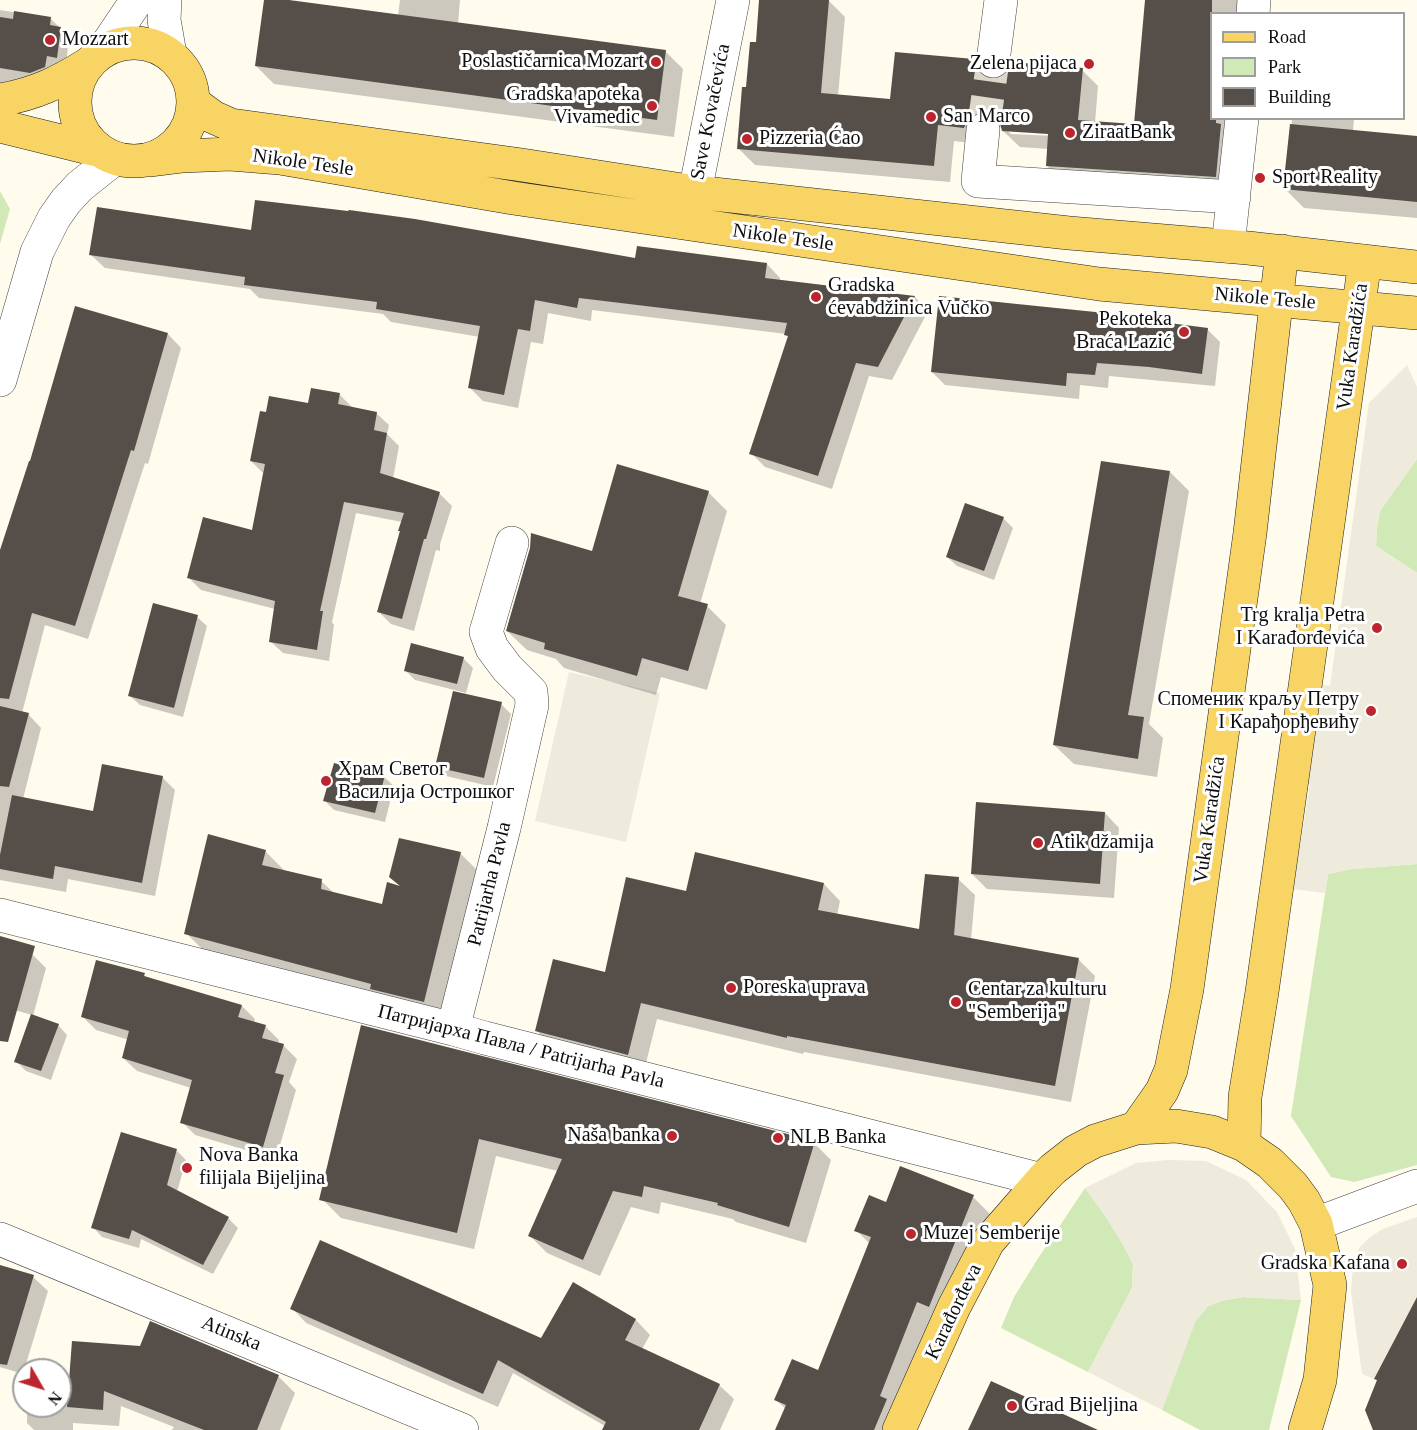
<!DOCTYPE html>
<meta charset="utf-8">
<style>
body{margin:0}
#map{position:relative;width:1417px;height:1430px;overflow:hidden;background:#fffbed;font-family:"Times New Roman",serif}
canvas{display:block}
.legend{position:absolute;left:1210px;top:12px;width:195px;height:108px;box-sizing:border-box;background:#fff;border:2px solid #9e9e9e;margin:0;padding:8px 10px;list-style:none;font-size:18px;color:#0d0d0d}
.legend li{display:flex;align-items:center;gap:12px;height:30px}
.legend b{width:30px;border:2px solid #9e9e9e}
.north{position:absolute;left:12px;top:1358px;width:60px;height:60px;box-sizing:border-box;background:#fff;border:2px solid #9e9e9e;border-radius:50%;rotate:129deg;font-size:16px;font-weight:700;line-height:24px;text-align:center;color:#0d0d0d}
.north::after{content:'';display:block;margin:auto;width:21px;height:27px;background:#bc252d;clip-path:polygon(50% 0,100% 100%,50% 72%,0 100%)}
</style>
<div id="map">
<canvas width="1417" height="1430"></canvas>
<ul class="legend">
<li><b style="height:8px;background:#f8d464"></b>Road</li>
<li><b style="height:16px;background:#d1e9b7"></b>Park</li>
<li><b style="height:16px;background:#554e49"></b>Building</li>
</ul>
<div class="north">N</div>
</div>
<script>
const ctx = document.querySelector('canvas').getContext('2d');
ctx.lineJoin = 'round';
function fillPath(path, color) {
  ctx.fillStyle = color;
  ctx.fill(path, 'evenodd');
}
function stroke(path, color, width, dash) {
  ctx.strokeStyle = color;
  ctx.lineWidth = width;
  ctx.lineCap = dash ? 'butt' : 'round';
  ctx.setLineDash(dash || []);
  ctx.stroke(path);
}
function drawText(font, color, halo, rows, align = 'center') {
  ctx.font = font + ' "Times New Roman",serif';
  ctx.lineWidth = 6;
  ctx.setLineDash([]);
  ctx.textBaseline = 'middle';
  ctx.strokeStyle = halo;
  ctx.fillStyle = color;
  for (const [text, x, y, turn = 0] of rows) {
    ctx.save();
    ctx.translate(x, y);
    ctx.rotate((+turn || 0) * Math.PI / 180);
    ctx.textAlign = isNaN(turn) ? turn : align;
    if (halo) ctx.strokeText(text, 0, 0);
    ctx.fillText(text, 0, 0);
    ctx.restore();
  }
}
fillPath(new Path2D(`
 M0 191 10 209 0 244Z
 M1417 459V573L1376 546 1377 528 1380 511Z
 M1417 864V1165L1354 1182 1331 1177 1291 1116 1328 874 1352 869Z
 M1085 1188 1106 1217 1122 1243 1133 1264 1132 1288 1088 1372 1001 1328 1014 1297 1037 1260Z
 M1243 1297 1301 1300 1269 1430H1200L1162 1410 1195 1322 1208 1306 1225 1300Z`), '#d1e9b7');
fillPath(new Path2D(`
 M1407 365 1417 387V459L1380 511 1377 528 1376 546 1417 573V864L1352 869 1328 874 1325 893 1293 889 1310 784 1293 781 1309 683 1330 686 1369 403Z
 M569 672 660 693 626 842 535 821Z
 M1168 1160 1206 1161 1246 1180 1277 1212 1295 1249 1301 1300 1243 1297 1225 1300 1208 1306 1195 1322 1162 1410 1088 1372 1132 1288 1133 1264 1122 1243 1106 1217 1085 1188 1136 1163Z
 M1417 1217V1297L1374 1379 1362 1374 1351 1292 1352 1277 1354 1262 1359 1248 1370 1237 1383 1229Z`), '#eeeadc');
fillPath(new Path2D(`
 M265 0H278L398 16 400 0H460L458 24 665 51 683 69 674 137 274 84 256 66Z
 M761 0H828L845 17 838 96 891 101 974 60 990 77 991 81 1082 70 1098 86 1095 123 1135 126 1147 0H1245L1244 14H1212V118H1239L1232 193 1063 182 1047 166 1049 149 1020 147 1003 131 1002 127 992 129 981 144 954 141 950 182 755 165 738 148 748 89 757 44ZM1007 130 1056 133V136L1011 134Z
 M0 10 50 18 69 37 66 66 0 84Z
 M1284 118H1354L1353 131 1417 137V218L1304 208 1285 189 1292 120Z
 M253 231 636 260 767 264 780 278V281L915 297 928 311 892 380 869 376 832 489 765 467 751 453 789 338 786 334 592 310 591 321 548 313 543 344 531 342 518 408 483 401 469 387 480 337 391 322 383 314 259 298 250 289 105 268 91 255Z
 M1153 319 1157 323 1207 329 1220 342 1215 386 1109 376 1108 388 1080 385 1079 399 945 385 932 372Z
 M168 334 181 348 148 464 145 463 88 639 45 625 22 713 28 714 41 728 23 799 94 812 162 777 175 790 155 896 68 879 66 892 0 880V554Z
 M312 390 340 395 352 407 376 413 389 425 387 434 399 446 393 479 440 494 452 506 440 544V551L436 550 414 631 391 624 379 612 402 522 356 513 332 622 334 625 329 661 283 653 270 641 275 609 201 590 188 577 253 531 263 473 251 461 267 413 309 405Z
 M1170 472 1189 491 1149 724 1163 738 1157 777 1074 764 1054 745Z
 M708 492 727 511 700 604 707 606 726 625 707 690 661 677 656 695 564 668 556 659 527 650 507 631 593 553Z
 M1003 518 1013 528 994 580 957 566 947 557Z
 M197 617 207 626 183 717 140 705 130 696Z
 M463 658 473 668 466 693 415 680 405 670Z
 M501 704 511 714 493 787 446 776 437 766Z
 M384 777 394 786 385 822 334 810 325 801Z
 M1105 813 1119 828 1114 898 987 889 972 874Z
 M265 851 284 870 321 881 334 893 383 906 402 888 460 853 479 872 443 1021 205 952 186 933Z
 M958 879 975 895 971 940 1079 960 1095 976 1071 1102 804 1052 803 1054 657 1019 644 1071 553 1048 537 1031 606 974 687 893 824 884 840 901 837 915 921 931Z
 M0 944 32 954 46 968 33 1016 58 1025 67 1035 51 1080 26 1071 16 1061 32 1015 0 1006Z
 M144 975 148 979 242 1006 255 1019 254 1023 265 1026 279 1040 278 1044 283 1045 297 1059 289 1082 296 1090 276 1159 195 1135 182 1122 191 1088 137 1071 123 1058 129 1040 96 1030 82 1016Z
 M362 1027 814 1143 831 1160 806 1243 736 1222 733 1219 661 1202 659 1214 631 1207 600 1276 547 1253 530 1236 558 1171 496 1156 474 1249 341 1218 323 1200Z
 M177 1151 186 1160 177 1192 228 1218 238 1228 213 1274 141 1239 139 1248 102 1237 93 1227Z
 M973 1197 990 1214 946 1323 898 1430H777L786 1409 776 1400 819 1372 870 1244 856 1230 886 1204Z
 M0 1267 33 1277 48 1291 23 1374 0 1367Z
 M574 1284 636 1320 650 1335 642 1349 719 1385 734 1399 720 1430H604L605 1426 513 1373 498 1407 306 1323 292 1308 541 1340Z
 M60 1376H278L295 1393 280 1430H172L174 1427 121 1406 119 1426 73 1423V1430H34L27 1423V1406H60Z`), '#0003');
fillPath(new Path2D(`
 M264 0H289L666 50 657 120 255 66Z
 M759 0H829L821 93 890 99 895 52 974 59 976 68 981 75 991 80 1001 78 1007 73 1012 62 1083 68 1078 120 1134 124 1145 0H1212V118H1216V123L1221 124 1216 177 1046 166 1048 134 1002 131 1000 123 994 115 984 111 976 113 968 119 964 128 938 125 934 166 737 149 742 87H746L750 42H756Z
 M14 11 51 17 50 25 61 27 57 58 47 56 45 67 30 73 0 68V17L13 19Z
 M1290 124 1417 136V202L1283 189Z
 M255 200 348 211 349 210 415 219 635 258 637 246 767 263 765 278 915 296 878 367 856 363 818 476 749 454 788 336 784 335 787 323 579 298 577 308 535 300 530 331 518 329 504 395 468 388 480 326 376 309 377 302 244 285 245 277 89 255 97 207 251 230Z
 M939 296 1154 318V321L1208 328 1202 374 1149 367 1097 363 1095 375 1067 373 1066 386 931 372Z
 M75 306 168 333 134 451 131 450 75 626 32 613 9 699 0 698V550L29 461H30Z
 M311 388 340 393 338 404 377 412 374 430 387 433 380 473 440 492 426 539H424L402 619 377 612 400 531H398L404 513 344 502 320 611H323L317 650 269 642 275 601 187 578 203 517 252 530 265 464 250 461 260 411 266 412 269 396 308 403Z
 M1101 461 1170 471 1128 715 1144 717 1138 759 1053 745Z
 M617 464 709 491 678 596 708 604 688 671 642 658 637 676 544 649 545 643 506 631 530 548 531 533 592 551Z
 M965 503 1004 517 984 571 946 557Z
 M153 603 198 615 174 708 128 696Z
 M411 643 464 657 457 684 404 671Z
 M453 691 502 702 484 778 435 767Z
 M0 706 29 713 9 787 0 786Z
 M334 763 385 775 375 813 323 801Z
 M102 764 163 776 142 883 55 866 53 879 0 869V855L12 795 93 811Z
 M976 802 1105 812 1100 884 971 874Z
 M208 834 266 850 262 865 322 879 321 889 382 904 387 882 400 886 389 877 399 838 461 852 424 1002 370 989 371 984 184 934Z
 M695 852 824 883 818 910 919 929 925 874 959 877 954 935 1079 958 1055 1086 787 1036V1038L641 1003 628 1055 535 1031 553 959 605 972 626 877 686 891Z
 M0 936 35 946 8 1042 0 1041Z
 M96 960 145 973 144 976 242 1005 238 1017 266 1025 262 1038 284 1044 275 1073 284 1075 263 1147 180 1123 192 1080 122 1058 129 1031 81 1017Z
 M31 1014 59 1024 41 1071 14 1062Z
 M361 1025 815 1141 789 1227 717 1205 718 1203 644 1186 642 1197 613 1191 583 1260 528 1236 562 1159 479 1139 457 1233 319 1200Z
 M121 1132 177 1149 167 1185 229 1217 203 1265 132 1230 129 1239 91 1228Z
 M900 1166 974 1195 929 1307 917 1302 880 1396 887 1399 874 1430H775L786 1405 774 1400 792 1359 818 1370 871 1237 854 1231 869 1195 886 1202Z
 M320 1240 541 1338 573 1282 636 1319 625 1340 720 1384 699 1430H602L606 1422 498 1360 483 1394 290 1309Z
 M0 1265 34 1275 7 1365 0 1364Z
 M1417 1297V1430H1373L1365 1410 1377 1380 1374 1379Z
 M150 1321 279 1375 257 1430H204L104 1391 103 1410 67 1407 72 1341 140 1346Z
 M991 1381 1098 1430H968Z`), '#554e49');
stroke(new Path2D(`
 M983 130 993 61`), '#dbd7cb', 33, [33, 16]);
const minor = new Path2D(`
 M165 0 164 20 170 54
 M1253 14 1254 0
 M102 52 137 0
 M993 61 1001 0
 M983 130 978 181 1234 197
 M688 219 695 192 733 0
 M1228 246 1242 118
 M0 380 37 252 54 218 66 201 80 186 114 159
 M0 915 453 1029 485 1038 1042 1180
 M453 1029 504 828 532 705 531 692 507 668 492 648 486 632 512 543
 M1316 1224 1417 1186
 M0 1239 462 1430`);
const major = new Path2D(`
 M75 102a59 59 0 1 1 118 0a59 59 0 1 1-118 0Z
 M0 100C35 94 58 83 88 64
 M194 103 213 117 231 125 522 165 695 192 1069 233 1248 248 1417 267
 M0 126 97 150
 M151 160 183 156 230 154 280 158 513 198 1099 284 1417 313
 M1136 1128 1162 1091 1171 1070 1187 989 1250 533 1282 251
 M1244 1145 1245 1097 1262 992 1365 261
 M899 1430 954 1307 988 1242 1042 1180 1053 1169 1076 1151 1095 1141 1136 1128 1176 1126 1212 1132 1244 1145 1270 1163 1293 1186 1304 1201 1316 1224 1330 1285 1320 1380 1305 1430`);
stroke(minor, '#404040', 34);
stroke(major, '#1e1e1e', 34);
stroke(minor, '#fff', 33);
stroke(major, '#f8d464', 33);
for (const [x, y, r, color] of [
 [50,40,6,"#bc252d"],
 [656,62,6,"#bc252d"],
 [1089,64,6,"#bc252d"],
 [652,106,6,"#bc252d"],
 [931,117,6,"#bc252d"],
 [1070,133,6,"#bc252d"],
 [747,139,6,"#bc252d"],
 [1260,178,6,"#bc252d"],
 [816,297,6,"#bc252d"],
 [1184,332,6,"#bc252d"],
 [1377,628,6,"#bc252d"],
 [1371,711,6,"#bc252d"],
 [326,781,6,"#bc252d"],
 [1038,843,6,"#bc252d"],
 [731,988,6,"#bc252d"],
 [956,1002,6,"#bc252d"],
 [672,1136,6,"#bc252d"],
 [778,1138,6,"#bc252d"],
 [187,1168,6,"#bc252d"],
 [911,1234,6,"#bc252d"],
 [1402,1264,6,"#bc252d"],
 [1012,1406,6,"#bc252d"]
]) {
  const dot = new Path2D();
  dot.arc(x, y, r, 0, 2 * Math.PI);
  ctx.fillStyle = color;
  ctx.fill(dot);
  stroke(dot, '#fff', 2);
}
drawText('20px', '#0d0d0d', '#fff', [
 ["Mozzart",62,40],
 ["Poslastičarnica Mozart",644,62,"right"],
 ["Zelena pijaca",1077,64,"right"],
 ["Gradska apoteka",640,95,"right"],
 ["Vivamedic",640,118,"right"],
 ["San Marco",943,117],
 ["ZiraatBank",1082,133],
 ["Pizzeria Ćao",759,139],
 ["Sport Reality",1272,178],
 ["Gradska",828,286],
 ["ćevabdžinica Vučko",828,309],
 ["Pekoteka",1172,320,"right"],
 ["Braća Lazić",1172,343,"right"],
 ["Trg kralja Petra",1365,616,"right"],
 ["I Karađorđevića",1365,639,"right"],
 ["Споменик краљу Петру",1359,700,"right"],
 ["I Карађорђевићу",1359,723,"right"],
 ["Храм Светог",338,770],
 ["Василија Острошког",338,793],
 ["Atik džamija",1050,843],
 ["Poreska uprava",743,988],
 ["Centar za kulturu",968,990],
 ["\"Semberija\"",968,1013],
 ["Naša banka",660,1136,"right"],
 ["NLB Banka",790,1138],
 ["Nova Banka",199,1156],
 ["filijala Bijeljina",199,1179],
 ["Muzej Semberije",923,1234],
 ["Gradska Kafana",1390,1264,"right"],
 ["Grad Bijeljina",1024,1406]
], 'left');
drawText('20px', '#0d0d0d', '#fff', [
 ["Save Kovačevića",711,112,-79],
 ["Nikole Tesle",303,163,8],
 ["Nikole Tesle",783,238,8],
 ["Nikole Tesle",1265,299,5],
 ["Vuka Karadžića",1353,347,-82],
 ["Vuka Karadžića",1210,820,-82],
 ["Patrijarha Pavla",490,884,-76],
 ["Патријарха Павла / Patrijarha Pavla",521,1047,14],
 ["Karađorđeva",954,1312,-64],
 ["Atinska",231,1334,22]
]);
</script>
